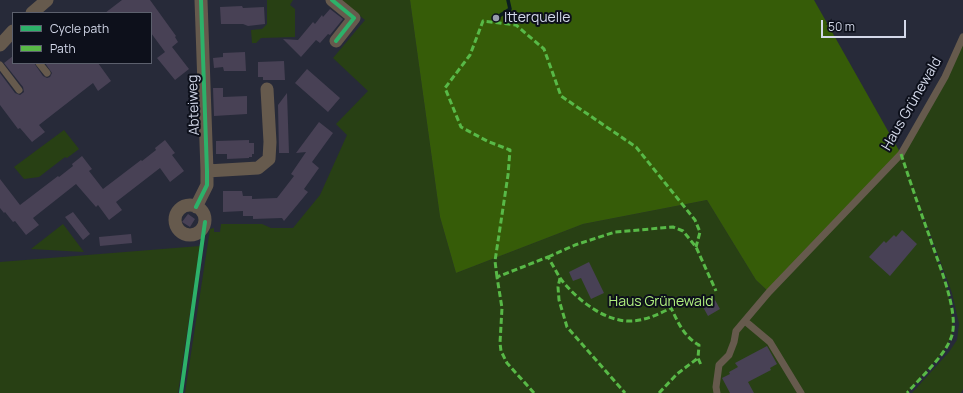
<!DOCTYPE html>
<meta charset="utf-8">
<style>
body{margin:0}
#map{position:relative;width:963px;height:393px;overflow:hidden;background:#272a39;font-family:Manrope,sans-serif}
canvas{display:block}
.legend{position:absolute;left:12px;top:12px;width:140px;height:52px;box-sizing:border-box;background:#0d101b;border:1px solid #5c606d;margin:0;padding:5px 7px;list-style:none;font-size:12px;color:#d3d8e9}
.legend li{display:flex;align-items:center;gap:8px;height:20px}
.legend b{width:20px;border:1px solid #5c606d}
.scale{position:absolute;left:821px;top:20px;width:85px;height:18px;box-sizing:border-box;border:2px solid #d3d8e9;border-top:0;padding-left:5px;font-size:12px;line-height:14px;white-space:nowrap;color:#d3d8e9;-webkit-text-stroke:3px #0d101b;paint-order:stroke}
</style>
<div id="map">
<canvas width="963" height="393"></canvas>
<ul class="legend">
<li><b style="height:5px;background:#2db169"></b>Cycle path</li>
<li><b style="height:5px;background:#58b947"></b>Path</li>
</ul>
<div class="scale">50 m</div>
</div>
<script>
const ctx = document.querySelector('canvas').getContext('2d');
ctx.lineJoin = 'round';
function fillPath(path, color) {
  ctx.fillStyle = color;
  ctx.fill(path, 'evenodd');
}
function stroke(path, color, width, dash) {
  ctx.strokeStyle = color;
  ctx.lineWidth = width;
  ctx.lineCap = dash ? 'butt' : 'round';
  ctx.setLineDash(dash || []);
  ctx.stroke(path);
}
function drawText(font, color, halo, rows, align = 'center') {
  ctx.font = font + ' Manrope,sans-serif';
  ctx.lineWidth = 4;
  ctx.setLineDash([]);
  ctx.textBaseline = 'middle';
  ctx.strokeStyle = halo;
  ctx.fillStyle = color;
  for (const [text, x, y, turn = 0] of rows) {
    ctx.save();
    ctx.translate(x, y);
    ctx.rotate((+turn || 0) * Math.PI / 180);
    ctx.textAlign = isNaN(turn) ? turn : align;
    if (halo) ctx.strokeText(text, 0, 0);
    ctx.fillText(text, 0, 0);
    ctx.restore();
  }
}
fillPath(new Path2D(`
 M267 0H293L290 5 295 9V37L261 38 256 43H252L251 30 262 29 267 24Z
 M341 0H410L440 217 456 273 583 224 707 200 756 280 769 292 901 154 963 37V389L961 393H912L949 352 957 340 959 324 952 293 909 177 947 288 952 312 953 325 952 336 943 352 907 393H185L210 229 214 228V232H220L221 224H262L271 228H293L320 195 347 135 336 124 368 91 333 58 365 20Z
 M64 130 79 149 67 158 65 157 39 177 24 179 14 167Z
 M63 224 84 252 31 249Z
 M200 246 178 393H0V262Z`), '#284014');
fillPath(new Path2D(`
 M410 0H814L901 154 769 292 756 280 707 200 583 224 456 273 440 217Z`), '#365c08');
stroke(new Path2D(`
 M496 18 510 9 508 0`), '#0b1d20', 3.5);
fillPath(new Path2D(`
 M122 0H150L176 36 175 37 178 42 172 47 189 69 175 80 157 58 165 52 151 33V13H105Z
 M242 6 243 8 264 7 265 24 248 26 243 24H221L220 7Z
 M330 9 343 19 330 35 328 34 320 43 316 40 301 57 283 39 298 40 313 22 315 24 322 15 323 17Z
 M245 52 246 71H224L223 67 214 68 213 58 223 57V53Z
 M13 56V63H34L43 76 47 78 50 77 52 73 45 63H98L111 81 98 91 93 83 39 125 45 132 32 142 20 128 18 129 0 105V73L15 93 20 95 24 92 23 87 4 63Z
 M284 61 285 80H263V77H258V62Z
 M307 69 340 98 328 112 295 83Z
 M213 88H223V97L247 96V114L214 116Z
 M287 93 289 153H279L278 105Z
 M319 122 333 133 312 162 319 168 304 189 308 192 284 221 282 218 253 219V216H243V211L223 212V191H242L243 196H252V199L277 198 294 176 291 174 306 152 296 153Z
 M165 140 175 153 172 155 184 171 170 182 160 168 116 202 122 210 109 220 98 205 96 207 76 184 33 218 39 225 26 235 15 221 13 222 5 212 4 213 0 208V179L20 205 58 176 59 177 73 166 72 164 82 156 92 169 89 171 103 189 141 160 142 161 156 150 155 148Z
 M249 140V143H254V154H252V157H249V158L227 159V154H216V141Z
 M73 212 90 234 83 240 65 217Z
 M188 214 195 219 190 227 182 222Z
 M902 230 917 244 890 276 869 257 884 241 886 243 894 235 896 237Z
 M131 234 132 243 100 246 99 237Z
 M589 262 604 293 591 299 581 278 573 281 569 272Z
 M715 300 720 309 708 316 703 307Z
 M767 346 777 364 770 368 771 370 748 382 754 393H730L722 378 730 374 729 372 738 367 735 363Z`), '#484155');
stroke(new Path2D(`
 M39 63 47 73
 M0 65 19 90
 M745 321 770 342 801 393
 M717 393 716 387 719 365 729 355 734 342 736 331 769 292 901 154 945 77 963 37`), '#665a4d', 7);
stroke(new Path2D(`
 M332 0 354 18 336 41
 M32 13 47 0
 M0 45 13 31
 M207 171 258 168 269 159 270 142 267 89
 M175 220a15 15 0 1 1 30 0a15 15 0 1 1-30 0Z
 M196 207 207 185V171L201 0`), '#665a4d', 13);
stroke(new Path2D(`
 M901 154C910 181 919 208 929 235 937 260 959 310 952 335 947 354 920 378 907 393
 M548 257 575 245 615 232 673 227 683 231 696 247 716 291
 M497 277 495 261 508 175 510 150 487 141 461 127 445 88 470 55 483 21 516 25 544 49 561 96 636 147 695 220 700 232 696 247
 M560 278C575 298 605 323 633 321 646 320 659 314 671 308 678 322 684 337 699 345L698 358 701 365
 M534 393 507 363 501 351 500 343 502 308 497 277 548 257 560 278 558 287 559 300 567 327 625 393
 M659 393 677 374 698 358`), '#58b947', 3, [6, 3]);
stroke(new Path2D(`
 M332 0 354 18 336 41
 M196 207 207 185V171L201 0
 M181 393 205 222`), '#2db169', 4);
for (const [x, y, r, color] of [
 [496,18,4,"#979bab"]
]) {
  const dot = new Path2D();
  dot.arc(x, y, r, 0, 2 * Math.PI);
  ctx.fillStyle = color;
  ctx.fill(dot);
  stroke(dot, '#0d101b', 1.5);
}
drawText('14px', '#d3d8e9', '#0d101b', [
 ["Itterquelle",504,18]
], 'left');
drawText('14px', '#d3d8e9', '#0d101b', [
 ["Haus Grünewald",912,104,-60],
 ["Abteiweg",194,105,-92]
]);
drawText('14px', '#b0f07f', '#0d101b', [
 ["Haus Grünewald",661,302]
]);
</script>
